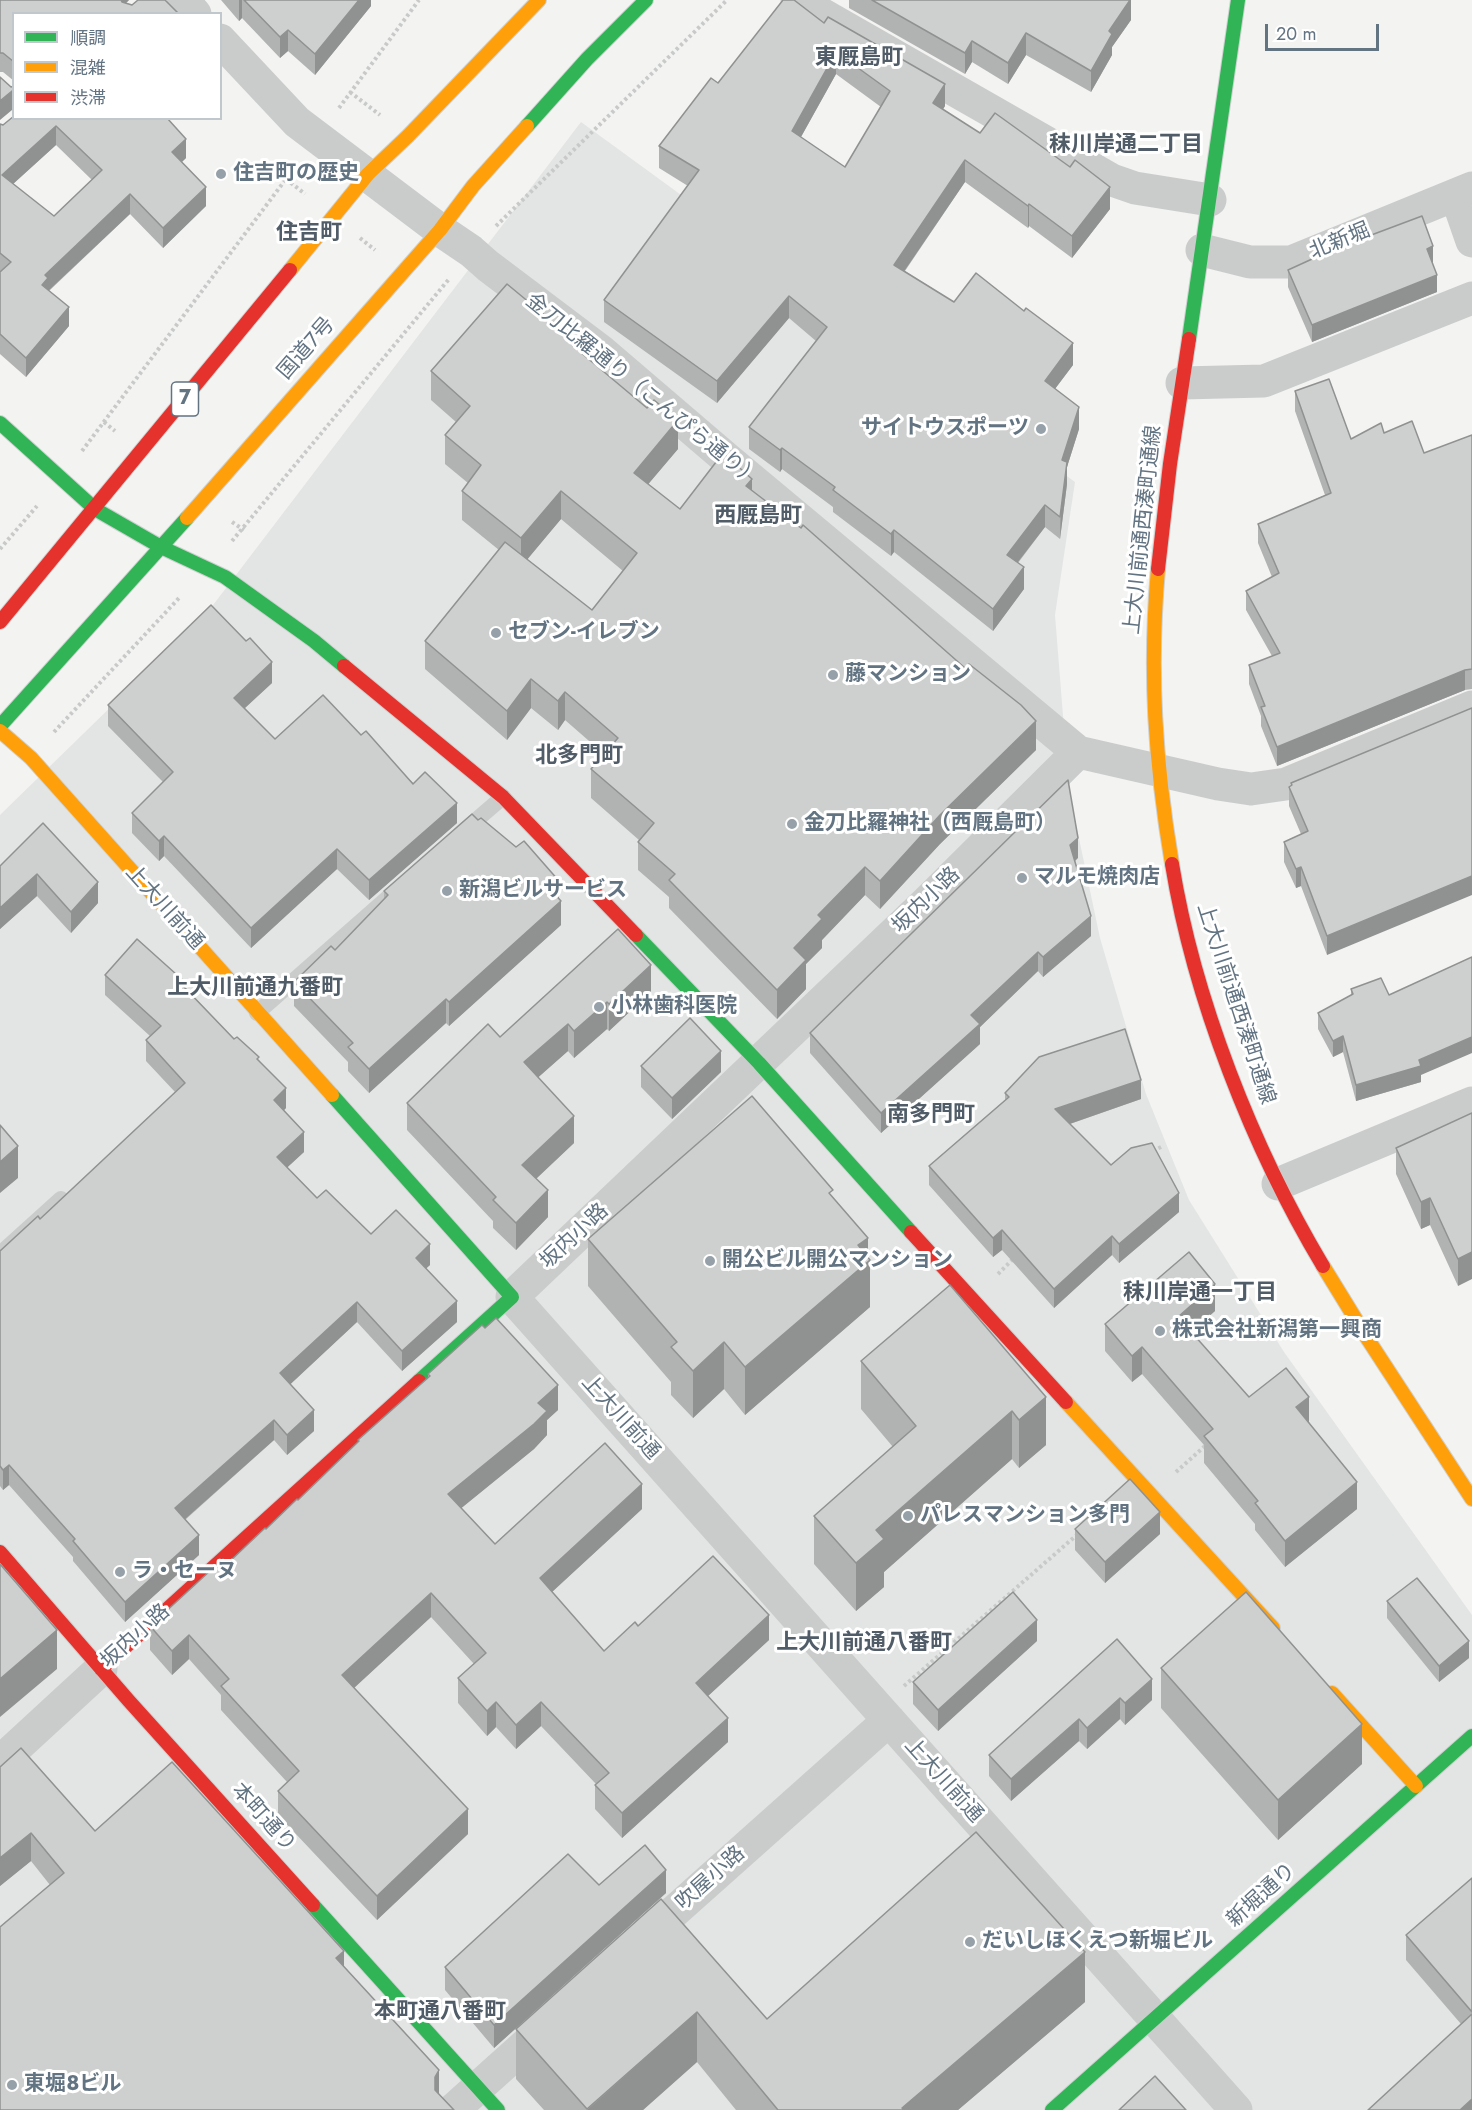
<!DOCTYPE html>
<meta charset="utf-8">
<style>
body{margin:0}
#map{position:relative;width:1472px;height:2110px;overflow:hidden;background:#f3f3f1;font-family:Jost,"Noto Sans JP",sans-serif}
canvas{display:block}
.legend{position:absolute;left:12px;top:12px;width:210px;height:108px;box-sizing:border-box;background:#fff;border:2px solid #c0c7cd;margin:0;padding:8px 10px;list-style:none;font-size:18px;color:#627382}
.legend li{display:flex;align-items:center;gap:12px;height:30px}
.legend b{width:30px;border:2px solid #c0c7cd}
.scale{position:absolute;left:1265px;top:24px;width:114px;height:27px;box-sizing:border-box;border:3px solid #627382;border-top:0;padding-left:8px;font-size:18px;line-height:21px;white-space:nowrap;color:#627382;-webkit-text-stroke:4px #fff;paint-order:stroke}
</style>
<div id="map">
<canvas width="1472" height="2110"></canvas>
<ul class="legend">
<li><b style="height:8px;background:#30b455"></b>順調</li>
<li><b style="height:8px;background:#ff9f0a"></b>混雑</li>
<li><b style="height:8px;background:#e5322d"></b>渋滞</li>
</ul>
<div class="scale">20 m</div>
</div>
<script>
const ctx = document.querySelector('canvas').getContext('2d');
ctx.lineJoin = 'round';
function fillPath(path, color) {
  ctx.fillStyle = color;
  ctx.fill(path, 'evenodd');
}
function stroke(path, color, width, dash) {
  ctx.strokeStyle = color;
  ctx.lineWidth = width;
  ctx.lineCap = dash ? 'butt' : 'round';
  ctx.setLineDash(dash || []);
  ctx.stroke(path);
}
function drawText(font, color, halo, rows, align = 'center') {
  ctx.font = font + ' Jost,"Noto Sans JP",sans-serif';
  ctx.lineWidth = 6;
  ctx.setLineDash([]);
  ctx.textBaseline = 'middle';
  ctx.strokeStyle = halo;
  ctx.fillStyle = color;
  for (const [text, x, y, turn = 0] of rows) {
    ctx.save();
    ctx.translate(x, y);
    ctx.rotate((+turn || 0) * Math.PI / 180);
    ctx.textAlign = isNaN(turn) ? turn : align;
    if (halo) ctx.strokeText(text, 0, 0);
    ctx.fillText(text, 0, 0);
    ctx.restore();
  }
}
fillPath(new Path2D(`
 M581 122 1075 482 1055 615 1069 791 1100 938 1146 1094 1189 1200 1284 1352 1472 1615V2110H0V815L207 613Z`), '#e3e5e4');
const fast = new Path2D(`
 M527 126 587 59 646 0
 M1189 339 1238 0
 M0 423 95 509 161 547 225 577 314 641 344 666
 M0 726 187 518
 M636 935 759 1063 911 1232
 M332 1095 512 1297 419 1381
 M313 1905 498 2110
 M1052 2110 1472 1736`);
const slow = new Path2D(`
 M290 270 368 174 408 136 539 0
 M187 518 440 230 473 186 527 126
 M1158 569C1149 671 1155 763 1172 864
 M0 731 31 758 332 1095
 M1323 1266 1369 1341 1472 1499
 M1066 1402 1273 1628
 M1332 1693 1416 1786`);
const jam = new Path2D(`
 M1158 569 1170 464 1189 339
 M0 622 290 270
 M344 666 503 797 636 935
 M1172 864C1194 999 1253 1149 1323 1266
 M911 1232 1066 1402
 M0 1552 129 1701 313 1905
 M101 1669 419 1381`);
stroke(fast, '#cfd1d1', 16);
stroke(slow, '#cfd1d1', 16);
stroke(jam, '#cfd1d1', 16);
stroke(new Path2D(`
 M350 92 380 115
 M339 108 419 0
 M286 179 305 194
 M496 226 727 0
 M360 238 375 250
 M104 422 115 431
 M82 451 295 167
 M232 522 244 530
 M232 541 449 279
 M0 549 37 506
 M54 732 180 597
 M1153 1151 1163 1146
 M998 1274 1014 1258
 M1176 1472 1206 1445
 M904 1686 1079 1533`), '#c8c9c9', 4, [3, 3]);
stroke(new Path2D(`
 M460 834 503 797
 M257 1013 391 895
 M0 1254 61 1199`), '#cacccc', 16);
stroke(new Path2D(`
 M183 0 195 14
 M797 0 1112 180 1135 188 1210 200
 M220 40 297 122 440 230 471 251 488 266 602 352 727 459 1078 752
 M1456 195 1472 241
 M1202 250 1250 262H1291L1472 188
 M1182 383 1264 381 1472 298
 M1278 1184 1472 1103
 M0 1762 101 1669
 M640 1942 889 1720
 M453 2110 550 2023
 M1236 2110 512 1297 927 902 1078 752 1218 784 1251 789 1286 784 1472 707`), '#cacccc', 33);
stroke(fast, '#30b455', 14);
stroke(slow, '#ff9f0a', 14);
stroke(jam, '#e5322d', 14);
fillPath(new Path2D(`
 M0 0H129L126 3 14 14V81L3 72H0Z
 M221 0H371V6L315 75 288 51 280 58 242 18 239 21Z
 M849 0H1131V20L1112 47V55L1091 92 1026 55 1008 84 972 62 965 74 849 8Z
 M824 23 945 106 943 109 980 133 1110 209 1072 258 1029 226 1028 228 965 182 905 271 954 302 1073 365 1055 389 1079 429 1067 467V484L1060 539 1045 527 1018 563 1024 589 993 631 894 552 891 556 833 512V507L782 469 780 472 749 449V427L816 341 789 318 717 403 604 322V300L688 186 659 168V146L718 83ZM836 74 881 107 845 167 801 137Z
 M14 86V110H12L11 87Z
 M167 118 186 158 182 162 206 206 163 248 130 214 49 291 69 326 26 377 0 354V124L3 125ZM56 145 92 180 54 216 13 184Z
 M1432 263 1437 292 1312 342 1288 287V270L1433 263Z
 M577 349 678 449 648 484 680 509 752 490 1036 750 940 844 880 909 865 895 822 940V948L806 964V989L777 1019 669 908V897L638 870V842L639 840 591 798V769L604 754 565 720 558 730 531 708 507 740 425 669V641L499 550 462 520V491L468 483 445 464V435L456 422 431 400V371ZM561 519 623 571 592 610 527 559Z
 M1295 391 1351 439 1384 433 1424 453 1472 435V689L1465 690 1277 766 1261 726V716L1249 684V665L1272 656 1246 610V591L1272 577 1258 543V524L1325 495 1295 411Z
 M246 641 272 683 245 708 275 739 361 735 457 823 369 900 337 869 251 948 164 856 159 861 132 833V813L163 782 108 726V705Z
 M1472 708 1327 955 1301 886 1296 888 1284 862V842L1301 834 1289 806V787L1291 786V783Z
 M43 823 98 903 71 933 37 896 0 929V866Z
 M1078 858 1075 861 1091 936 1043 977 1038 971 980 1027V1044L881 1133 810 1053V1033Z
 M384 891 559 899 561 925 449 1026 446 1023 369 1093 348 1071V1062L294 1006V982L335 950 384 899Z
 M618 929 651 992 609 1031 607 1029 574 1058 568 1051 538 1077 574 1143 536 1179 548 1217 516 1250 493 1228V1221L407 1130V1103L500 1037Z
 M105 975 186 988 234 1039 259 1060 286 1108 284 1110 304 1152 287 1167 317 1198 371 1234 430 1265 426 1268 457 1322 402 1371 357 1322 290 1384 314 1431 287 1455 274 1440 185 1520 199 1555 125 1622 73 1561V1557L9 1485 3 1490 0 1486V1251L40 1219 175 1092 146 1061V1040L150 1036 105 995Z
 M1351 989 1421 1075V1082L1356 1101 1343 1052 1333 1057 1318 1029V1013L1351 995Z
 M641 1066 721 1072 672 1119 641 1087Z
 M1005 1093 1141 1099 1070 1124 1111 1165 1179 1212 1119 1263 1112 1255 1054 1308 1002 1250 993 1257 929 1185V1166L1005 1100Z
 M1472 1113 1458 1286 1430 1225 1421 1229 1396 1174V1148Z
 M833 1197 868 1256 870 1307 745 1415 724 1389 693 1418 671 1395V1382L588 1286V1239Z
 M950 1285 1046 1445 1019 1468 1012 1459 884 1572V1587L856 1611 814 1564V1516L893 1447 861 1409V1361Z
 M1215 1311 1191 1332 1249 1397 1309 1422 1357 1509 1285 1567 1255 1530V1524L1204 1463V1445L1142 1374 1132 1382 1105 1351V1324Z
 M428 1374 558 1410 547 1420V1435L534 1449 461 1508 495 1544 642 1509 552 1592 604 1651 638 1626 769 1640 708 1696 728 1742 622 1838 595 1809V1785L596 1784 541 1726 516 1749 496 1727 487 1736 458 1703V1678L474 1664 431 1617 354 1688 468 1834 377 1920 278 1815V1791L287 1782 221 1710V1695L189 1659 172 1675 150 1650V1626L227 1564 298 1500 358 1442V1440L428 1378Z
 M1075 1529 1160 1534 1105 1583 1075 1550Z
 M1387 1601 1469 1658 1439 1682 1387 1618Z
 M1117 1639 1152 1700 1125 1725 1120 1719 1087 1749 1079 1741 1011 1801 989 1776V1755Z
 M1037 1641 938 1731 913 1704V1682Z
 M1161 1668 1362 1764 1278 1840 1161 1708Z
 M0 1767 95 1831 344 1951 50 1885 31 1861 0 1886Z
 M1472 1878V2110L1461 2024 1406 1960V1935Z
 M599 1885 666 1893 494 2048 445 1990V1967Z
 M661 1899 767 2019 1085 2002 958 2110H736L697 2062 643 2110H544L516 2079V2029Z`), '#b1b2b2');
fillPath(new Path2D(`
 M119 0H129L119 10Z
 M239 0H242V18L239 21Z
 M359 0H371V6L315 75V54Z
 M1130 0H1131V20L1112 47V55L1091 92V71L1109 31Z
 M288 30V51L280 58V37Z
 M1026 33V55L1008 84V63Z
 M972 41V62L965 74V53Z
 M836 52V74L792 153V131Z
 M945 84V106L933 125V103Z
 M12 91V110L0 120V101Z
 M56 126V145L2 194V175Z
 M186 139V158L172 171V152Z
 M965 160V182L894 286V265Z
 M206 187V206L163 248V228Z
 M1110 187V209L1072 258V236Z
 M130 194V214L48 291 42 285 45 275Z
 M1029 204V226L1028 228V206Z
 M1433 246V263L1427 266V249Z
 M1437 275V292L1312 342V325Z
 M789 296V318L717 403V381Z
 M69 307V326L26 377V358Z
 M1073 343V365L1045 402V381Z
 M1079 407V429L1067 467V484L1060 539 1062 460Z
 M678 420V449L634 501V473Z
 M782 448V469L780 472V450Z
 M752 479V507L746 486Z
 M561 491V519L521 567V538Z
 M1045 505V527L1007 576V555Z
 M894 530V552L891 556V534Z
 M1024 567V589L993 631V609Z
 M272 662V683L234 718V698Z
 M1465 670V690L1277 766V747Z
 M531 679V708L507 740V711Z
 M565 692V720L558 730V701Z
 M1036 721V750L940 844 880 909V881L940 815Z
 M457 803V823L369 900V880Z
 M164 836V856L159 861V841Z
 M1078 838V858L1070 865V845Z
 M337 849V869L251 948V928Z
 M865 867V895L822 940V948L806 964V989L777 1019V990L794 948 818 915Z
 M1301 867V886L1296 888V869Z
 M37 874V896L0 929V908Z
 M1472 876V895L1327 955V936Z
 M559 881V903L561 901V925L449 1026V1002L550 889Z
 M98 882V903L71 933V912Z
 M1091 916V936L1043 977V957Z
 M1038 952V971L980 1027V1044L881 1133V1113L971 1015Z
 M651 965V992L609 1031V1004Z
 M446 999V1023L369 1093V1069Z
 M607 1002V1029L574 1058V1031Z
 M568 1024V1051L524 1090V1062Z
 M1343 1036V1052L1333 1057V1041Z
 M1472 1037V1053L1421 1075V1082L1356 1101V1085L1419 1060Z
 M721 1051V1072L672 1119V1098Z
 M1141 1080V1099L1055 1129V1109Z
 M286 1088V1108L274 1120V1100Z
 M574 1116V1143L522 1192V1165Z
 M304 1132V1152L277 1177V1157Z
 M18 1146V1178L0 1193V1162Z
 M548 1190V1217L516 1250V1223Z
 M1179 1193V1212L1119 1263V1244Z
 M1430 1198V1225L1421 1229V1202Z
 M1002 1230V1250L993 1257V1238Z
 M1112 1236V1255L1054 1308V1289Z
 M868 1238V1262L870 1260V1307L745 1415V1367L858 1245Z
 M430 1244V1265L416 1278V1258Z
 M1472 1252V1279L1458 1286V1259Z
 M1215 1284V1311L1178 1343V1317Z
 M457 1301V1322L402 1371V1351Z
 M357 1302V1322L280 1394V1373Z
 M724 1342V1389L693 1418V1371Z
 M1142 1347V1374L1132 1382V1356Z
 M558 1385V1410L547 1420V1435L534 1449 448 1519V1494L538 1403Z
 M1046 1397V1445L1019 1468V1420Z
 M1309 1397V1424L1296 1407Z
 M314 1410V1431L287 1455V1435Z
 M1012 1411V1459L884 1572V1587L856 1611V1563L876 1530Z
 M274 1420V1440L175 1528V1508Z
 M9 1465V1485L3 1490V1470Z
 M1357 1482V1509L1285 1567V1541Z
 M642 1484V1509L540 1603V1578Z
 M1160 1512V1534L1105 1583V1562Z
 M199 1535V1555L125 1622V1602Z
 M431 1593V1617L342 1699V1675Z
 M769 1615V1640L696 1707V1683Z
 M1037 1620V1641L938 1731V1710Z
 M57 1630V1669L0 1717V1679Z
 M189 1635V1659L172 1675V1651Z
 M1469 1641V1658L1439 1682V1666Z
 M1152 1679V1700L1125 1725V1703Z
 M1120 1698V1719L1087 1749V1728Z
 M496 1702V1727L487 1736V1711Z
 M541 1702V1726L516 1749V1725Z
 M728 1718V1742L622 1838V1813Z
 M1079 1719V1741L1011 1801V1779Z
 M1362 1724V1764L1278 1840V1800Z
 M468 1809V1834L377 1920V1896Z
 M31 1833V1861L0 1886V1858Z
 M666 1870V1893L494 2048V2025Z
 M344 1951V1979L336 1958Z
 M1085 1952V2002L958 2110H902V2108Z
 M697 2012V2062L643 2110H587Z
 M439 2070V2098L435 2105V2077Z
 M1472 2099V2110H1460Z`), '#909191');
const building = new Path2D(`
 M0 0H121L122 2 132 5 138 0H165L179 14H14V62L3 53H0Z
 M244 0H359L315 54 288 30 280 37Z
 M783 0H794L824 23 828 17 945 84 933 103 980 133 995 113 1070 167 1075 160 1110 187 1072 236 1029 204 1028 206 965 160 894 265 954 302 976 273 1024 311 1026 308 1073 343 1045 381 1079 407 1062 460 1067 462 1060 517 1045 505 1007 555 1024 567 993 609 894 530 891 534 833 490 835 487 782 448 780 450 749 427 827 327 789 296 717 381 604 300 699 170 659 146 711 78 718 83ZM836 52 890 91 845 167 792 131Z
 M872 0H1130L1109 31 1112 34 1091 71 1026 33 1008 63 972 41 965 53Z
 M0 77 11 87 14 86V90L12 91 0 101Z
 M14 116V118H167L186 139 172 152 206 187 163 228 130 194 45 275 48 278 42 285 69 307 26 358 0 334V272L11 262 0 253V124L3 125ZM56 126 102 170 54 216 2 175Z
 M1422 216 1433 246 1427 249 1437 275 1312 325 1288 270 1334 249Z
 M507 284 577 342 573 346 647 408 654 400 678 420 634 473 680 509 723 453 752 479 746 486 801 528 803 525 965 668 969 664 1021 705 1036 721 940 815 880 881 865 867 818 915 822 919 794 948 806 960 777 990 669 880 675 874 638 842 654 823 591 769 618 738 565 692 558 701 531 679 507 711 425 641 505 542 592 610 637 553 561 491 521 538 462 491 481 465 445 435 470 406 431 371Z
 M1329 379 1351 439 1381 423 1384 433 1412 421 1424 453 1472 435V669L1465 670 1277 747 1261 707 1265 706 1249 665 1280 653 1246 591 1279 573 1258 524 1331 493 1295 391Z
 M211 605 246 641 250 638 272 662 234 698 275 739 323 695 361 735 366 731 413 784 425 772 457 803 369 880 337 849 251 928 164 836 159 841 132 813 173 772 108 705Z
 M1472 708V876L1327 936 1301 867 1296 869 1284 842 1308 831 1289 787 1292 785 1291 783Z
 M1068 780 1078 838 1070 845 1091 916 1043 957 1038 952 971 1015 980 1024 881 1113 810 1033Z
 M472 814 478 820 481 818 516 847 524 841 559 881 550 889 561 901 449 1002 446 999 369 1069 348 1047 353 1043 294 982 331 946 335 950 388 895 384 891Z
 M43 823 98 882 71 912 37 874 0 908V866Z
 M618 929 651 965 609 1004 607 1002 574 1031 568 1024 524 1062 574 1116 522 1165 548 1190 516 1223 493 1200 496 1197 407 1103 488 1024 500 1037Z
 M137 939 186 983 183 986 234 1039 237 1037 259 1057 257 1059 286 1088 274 1100 304 1132 277 1157 317 1198 326 1190 371 1234 396 1210 430 1244 416 1258 457 1301 402 1351 357 1302 280 1373 314 1410 287 1435 274 1420 175 1508 199 1535 125 1602 73 1541 75 1539 9 1465 3 1470 0 1466V1251L38 1216 40 1219 185 1083 146 1040 161 1026 105 975Z
 M1472 957V1037L1419 1060 1421 1066 1356 1085 1343 1036 1333 1041 1318 1013 1353 994 1351 989 1381 978 1389 995Z
 M690 1018 721 1051 672 1098 641 1066Z
 M1125 1029 1141 1080 1055 1109 1111 1165 1131 1148 1152 1143 1179 1193 1119 1244 1112 1236 1054 1289 1002 1230 993 1238 929 1166 1009 1097 1005 1093 1039 1057Z
 M752 1096 833 1190 829 1193 868 1238 858 1245 870 1260 745 1367 724 1342 693 1371 671 1347 677 1342 588 1239Z
 M1472 1113V1252L1458 1259 1430 1198 1421 1202 1396 1148Z
 M0 1125 18 1146 0 1162Z
 M1189 1252 1215 1284 1178 1317 1249 1397 1286 1368 1309 1397 1296 1407 1357 1482 1285 1541 1255 1503 1258 1501 1204 1436 1213 1429 1142 1347 1132 1356 1105 1324Z
 M950 1285 1046 1397 1019 1420 1012 1411 876 1530 884 1539 856 1563 814 1516 916 1426 861 1361Z
 M496 1318 558 1385 538 1403 547 1411 534 1424 448 1494 495 1544 605 1443 642 1484 540 1578 604 1651 635 1622 638 1626 713 1556 769 1615 696 1683 728 1718 622 1813 595 1785 609 1773 541 1702 516 1725 496 1702 487 1711 458 1678 486 1653 431 1593 342 1675 468 1809 377 1896 278 1791 299 1771 221 1686 229 1679 189 1635 172 1651 150 1626 223 1559 227 1564 265 1528 266 1529 297 1499 298 1500 359 1441 358 1440 430 1376 428 1374 482 1325 485 1328Z
 M1130 1479 1160 1512 1105 1562 1075 1529Z
 M0 1564 57 1630 0 1679Z
 M1417 1578 1469 1641 1439 1666 1387 1601Z
 M1013 1592 1037 1620 938 1710 913 1682Z
 M1246 1592 1362 1724 1278 1800 1161 1668Z
 M1117 1639 1152 1679 1125 1703 1120 1698 1087 1728 1079 1719 1011 1779 989 1755Z
 M21 1748 95 1831 172 1762 344 1951 336 1958 439 2070 435 2077V2090L454 2110H0V1927L64 1873 31 1833 0 1858V1767Z
 M976 1832 1085 1952 902 2108 904 2110H778L697 2012 587 2109 516 2029 661 1899 767 2019Z
 M645 1845 666 1870 494 2025 445 1967 568 1854 599 1885Z
 M1472 1878V2012L1406 1935Z
 M1472 2014V2099L1460 2110H1368Z
 M1155 2076 1186 2110H1119Z`);
fillPath(building, '#cecfcf');
stroke(building, '#909191', 1.5);
for (const [x, y, r, color] of [
 [221,174,6,"#95a0a9"],
 [1041,429,6,"#95a0a9"],
 [496,633,6,"#95a0a9"],
 [833,675,6,"#95a0a9"],
 [792,824,6,"#95a0a9"],
 [1022,878,6,"#95a0a9"],
 [447,891,6,"#95a0a9"],
 [599,1007,6,"#95a0a9"],
 [710,1261,6,"#95a0a9"],
 [1160,1331,6,"#95a0a9"],
 [908,1516,6,"#95a0a9"],
 [120,1572,6,"#95a0a9"],
 [970,1942,6,"#95a0a9"],
 [12,2085,6,"#95a0a9"]
]) {
  const dot = new Path2D();
  dot.arc(x, y, r, 0, 2 * Math.PI);
  ctx.fillStyle = color;
  ctx.fill(dot);
  stroke(dot, '#fff', 2);
}
for (const [x, y, w] of [
 [185,399,27]
]) {
  const box = new Path2D();
  box.roundRect(x - w / 2, y - 17, w, 34, 4.5);
  ctx.fillStyle = '#fff';
  ctx.fill(box);
  stroke(box, '#627382', 1.5);
}
drawText('bold 20px', '#627382', null, [
 ["7",185,399]
]);
drawText('bold 21px', '#627382', '#fff', [
 ["住吉町の歴史",233,174],
 ["サイトウスポーツ",1029,429,"right"],
 ["セブン-イレブン",508,633],
 ["藤マンション",845,675],
 ["金刀比羅神社（西厩島町）",804,824],
 ["マルモ焼肉店",1034,878],
 ["新潟ビルサービス",459,891],
 ["小林歯科医院",611,1007],
 ["開公ビル開公マンション",722,1261],
 ["株式会社新潟第一興商",1172,1331],
 ["パレスマンション多門",920,1516],
 ["ラ・セーヌ",132,1572],
 ["だいしほくえつ新堀ビル",982,1942],
 ["東堀８ビル",24,2085]
], 'left');
drawText('21px', '#627382', '#fff', [
 ["北新堀",1340,242,-22],
 ["国道7号",307,349,-49],
 ["金刀比羅通り（こんぴら通り）",642,391,39],
 ["上大川前通西湊町通線",1144,530,-84],
 ["坂内小路",927,901,-44],
 ["上大川前通",164,908,48],
 ["上大川前通西湊町通線",1235,1004,72],
 ["坂内小路",575,1237,-43],
 ["上大川前通",620,1418,48],
 ["坂内小路",136,1637,-42],
 ["上大川前通",943,1781,48],
 ["本町通り",263,1818,48],
 ["吹屋小路",711,1879,-42],
 ["新堀通り",1262,1896,-42]
]);
drawText('bold 22px', '#505c67', '#fff', [
 ["東厩島町",859,59],
 ["秣川岸通二丁目",1126,146],
 ["住吉町",309,234],
 ["西厩島町",758,517],
 ["北多門町",579,757],
 ["上大川前通九番町",255,989],
 ["南多門町",931,1116],
 ["秣川岸通一丁目",1200,1294],
 ["上大川前通八番町",864,1644],
 ["本町通八番町",440,2013]
]);
</script>
